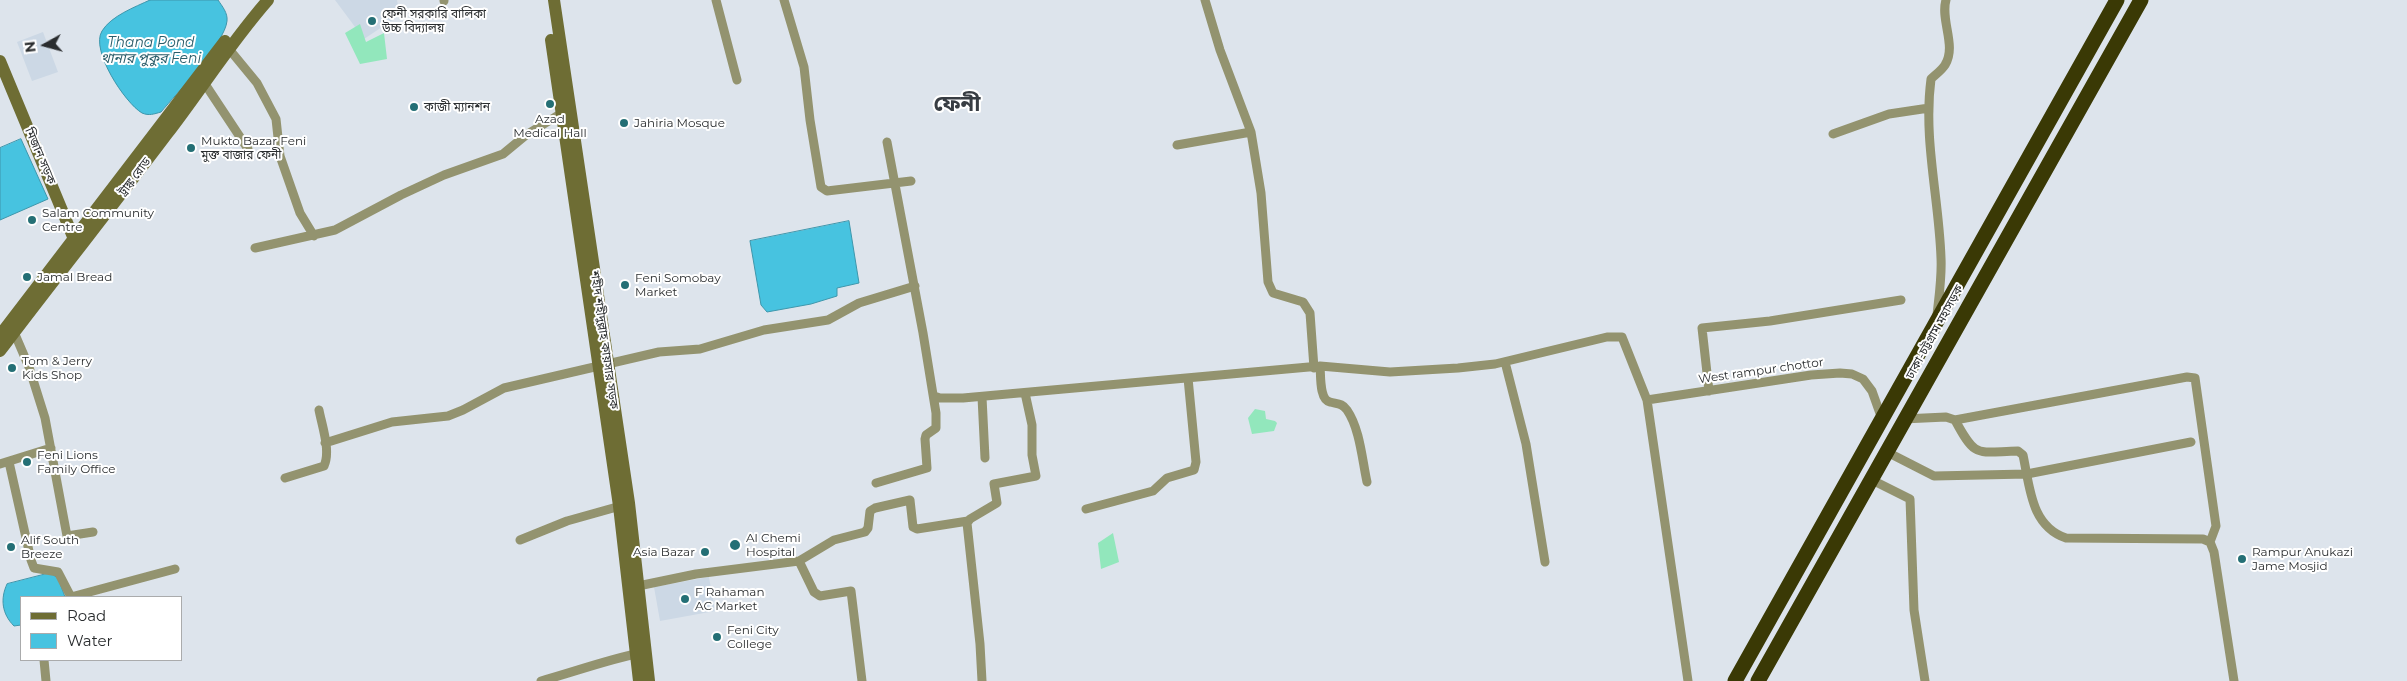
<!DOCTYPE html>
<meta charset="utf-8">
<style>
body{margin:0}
#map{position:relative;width:2407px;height:681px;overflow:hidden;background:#dde4ec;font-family:Montserrat,sans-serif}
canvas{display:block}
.legend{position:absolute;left:20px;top:596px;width:162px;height:65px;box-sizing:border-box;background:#fff;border:1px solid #aaabac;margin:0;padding:6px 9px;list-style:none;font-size:15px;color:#2a2d2f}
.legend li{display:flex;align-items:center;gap:10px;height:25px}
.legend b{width:25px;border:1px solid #aaabac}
.north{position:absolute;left:20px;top:20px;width:50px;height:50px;-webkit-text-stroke:4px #fff;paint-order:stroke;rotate:263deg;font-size:14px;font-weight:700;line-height:20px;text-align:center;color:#2a2d2f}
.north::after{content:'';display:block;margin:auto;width:18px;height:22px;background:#2a2d2f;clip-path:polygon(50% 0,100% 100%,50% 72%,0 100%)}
</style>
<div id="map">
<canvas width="2407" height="681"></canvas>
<ul class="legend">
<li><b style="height:6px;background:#6e6d34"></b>Road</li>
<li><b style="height:14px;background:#47c3e0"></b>Water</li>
</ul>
<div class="north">N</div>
</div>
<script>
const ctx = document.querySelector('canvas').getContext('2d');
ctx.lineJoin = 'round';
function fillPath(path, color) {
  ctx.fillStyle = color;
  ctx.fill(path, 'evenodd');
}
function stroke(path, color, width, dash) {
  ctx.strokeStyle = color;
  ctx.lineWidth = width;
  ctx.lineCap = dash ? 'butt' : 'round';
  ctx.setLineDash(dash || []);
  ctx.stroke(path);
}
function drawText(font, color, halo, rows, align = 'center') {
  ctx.font = font + ' Montserrat,"Noto Sans Bengali",sans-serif';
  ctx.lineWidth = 4;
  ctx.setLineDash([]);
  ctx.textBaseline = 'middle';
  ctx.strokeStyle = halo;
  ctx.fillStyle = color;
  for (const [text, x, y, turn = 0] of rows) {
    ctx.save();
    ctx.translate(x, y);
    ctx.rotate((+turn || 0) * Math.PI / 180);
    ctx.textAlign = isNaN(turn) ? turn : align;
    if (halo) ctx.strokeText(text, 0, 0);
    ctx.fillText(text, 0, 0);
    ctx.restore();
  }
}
fillPath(new Path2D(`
 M335 0H397L400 15 364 39Z
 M43 32 58 72 32 81 17 42Z
 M709 577 715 611 660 621 654 587Z`), '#ccd8e5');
fillPath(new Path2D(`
 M360 24 366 42 384 33 387 59 360 64 345 33Z
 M1255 409 1265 411 1266 419 1275 421 1277 423 1274 431 1252 434 1248 418Z
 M1113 533 1119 562 1101 569 1098 543Z`), '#92e7bc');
const water = new Path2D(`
 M150 0H218C222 6 228 13 227 21 225 43 176 94 161 112 154 114 149 116 142 113 125 103 90 50 102 31 111 16 135 7 150 0Z
 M21 139 48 199 0 220V148Z
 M849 221 859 283 837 288V296L811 304 767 312 761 305 750 241Z
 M50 573 58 578 65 597H21V625L14 626C2 614 0 599 7 584Z`);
fillPath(water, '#47c3e0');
stroke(water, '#3e96ab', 1);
stroke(new Path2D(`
 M444 0V1
 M716 0 737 80
 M784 0 804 67 810 120 821 187 827 191 911 181
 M1205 0 1220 50 1251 132 1261 193 1268 282 1273 293 1303 302 1310 313 1314 368
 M229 49 257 83 276 119 280 156 300 213 314 236
 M205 84 248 149
 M1833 134 1889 114 1929 108
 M1177 145 1251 132
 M255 248 335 230 401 195 444 175 503 154 526 135 565 111
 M1937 315C1939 296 1942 277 1941 258 1939 198 1923 139 1931 79 1935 75 1942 70 1945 65 1957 46 1940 20 1946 0
 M14 332 29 367 45 418 67 536 93 532
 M1505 362 1526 444 1545 562
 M1320 366C1321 375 1319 400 1330 402 1337 404 1342 403 1347 410 1360 429 1362 459 1367 482
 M1709 391 1702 328 1770 321 1901 300
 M934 396 940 398H963L1320 366 1390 372 1458 368 1495 364 1607 337H1622L1647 400 1688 681
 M982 397 985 458
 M1647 400 1811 375 1840 373 1852 374 1863 379 1872 391 1882 419
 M1903 419 1946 417 1955 420C1976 459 1976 452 2018 451L2023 455C2030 488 2031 526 2066 538L2203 539 2210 542
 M1955 420 2187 377 2195 378 2216 526 2210 542 2214 552 2234 681
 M325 443 392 422 448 416 463 410 504 388 659 352 700 349 764 330 828 320 859 303 915 286
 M1887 452 1934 476 2027 474 2191 442
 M9 462 31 560 34 568 58 572 71 597
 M0 464 51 448
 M285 478 324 466C331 451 322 426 319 410
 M1872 480 1910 499 1914 610 1925 681
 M876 483 927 468 925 439 926 435 936 428V413L923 333 887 142
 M1086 509 1153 491 1167 478 1194 470 1196 462 1188 378
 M520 540 567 521 624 505
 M799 561 834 540 865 532 868 528 870 511 875 508 910 500 913 527 917 529 968 521
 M638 586 696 574 799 561 814 592 820 596 851 591 862 681
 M71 597 175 569
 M44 660 46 681
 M541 681C574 672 606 660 640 653
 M982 681 980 644 967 523 970 519 997 503 994 484 1036 476 1032 455V425L1025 393`), '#93936f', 9);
stroke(new Path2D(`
 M554 0 629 503 649 681
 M551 40 619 506 639 681
 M0 61 76 244
 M0 335 225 41
 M0 351C55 278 112 207 167 134 201 90 231 42 268 0`), '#6e6d34', 12);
stroke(new Path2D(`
 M1735 681 2117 0
 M1758 681 2141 0`), '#3a3905', 15);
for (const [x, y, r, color] of [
 [372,21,5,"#246f75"],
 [550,104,5,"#246f75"],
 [414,107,5,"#246f75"],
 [624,123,5,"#246f75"],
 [191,148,5,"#246f75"],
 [32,220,5,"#246f75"],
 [27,277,5,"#246f75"],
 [625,285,5,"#246f75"],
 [12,368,5,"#246f75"],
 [27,462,5,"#246f75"],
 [735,545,6,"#246f75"],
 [11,547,5,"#246f75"],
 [705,552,5,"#246f75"],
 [2242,559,5,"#246f75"],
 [685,599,5,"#246f75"],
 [717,637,5,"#246f75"]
]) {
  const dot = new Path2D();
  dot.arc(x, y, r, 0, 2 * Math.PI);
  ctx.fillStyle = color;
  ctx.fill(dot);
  stroke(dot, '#fff', 2);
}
drawText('12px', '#2a2d2f', '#fff', [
 ["ফেনী সরকারি বালিকা",382,14],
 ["উচ্চ বিদ্যালয়",382,28],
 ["কাজী ম্যানশন",424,107],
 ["Azad",550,119,"center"],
 ["Medical Hall",550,133,"center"],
 ["Jahiria Mosque",634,123],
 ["Mukto Bazar Feni",201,141],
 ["মুক্ত বাজার ফেনী",201,155],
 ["Salam Community",42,213],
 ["Centre",42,227],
 ["Jamal Bread",37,277],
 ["Feni Somobay",635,278],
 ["Market",635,292],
 ["Tom & Jerry",22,361],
 ["Kids Shop",22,375],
 ["Feni Lions",37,455],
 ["Family Office",37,469],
 ["Al Chemi",746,538],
 ["Hospital",746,552],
 ["Alif South",21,540],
 ["Breeze",21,554],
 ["Asia Bazar",695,552,"right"],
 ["Rampur Anukazi",2252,552],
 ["Jame Mosjid",2252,566],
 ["F Rahaman",695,592],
 ["AC Market",695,606],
 ["Feni City",727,630],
 ["College",727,644]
], 'left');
drawText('12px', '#2a2d2f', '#fff', [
 ["মিজান সড়ক",40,156,67],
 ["ট্রাঙ্ক রোড",135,177,-53],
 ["ঢাকা-চট্টগ্রাম মহাসড়ক",1935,332,-61],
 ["শহীদ শহীদুল্লাহ কায়সার সড়ক",604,340,82],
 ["West rampur chottor",1761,371,-8]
]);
drawText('italic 14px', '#2b5d6a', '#fff', [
 ["Thana Pond",151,43],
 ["থানার পুকুর Feni",151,59]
]);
drawText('bold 22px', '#383d43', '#fff', [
 ["ফেনী",957,105]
]);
</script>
